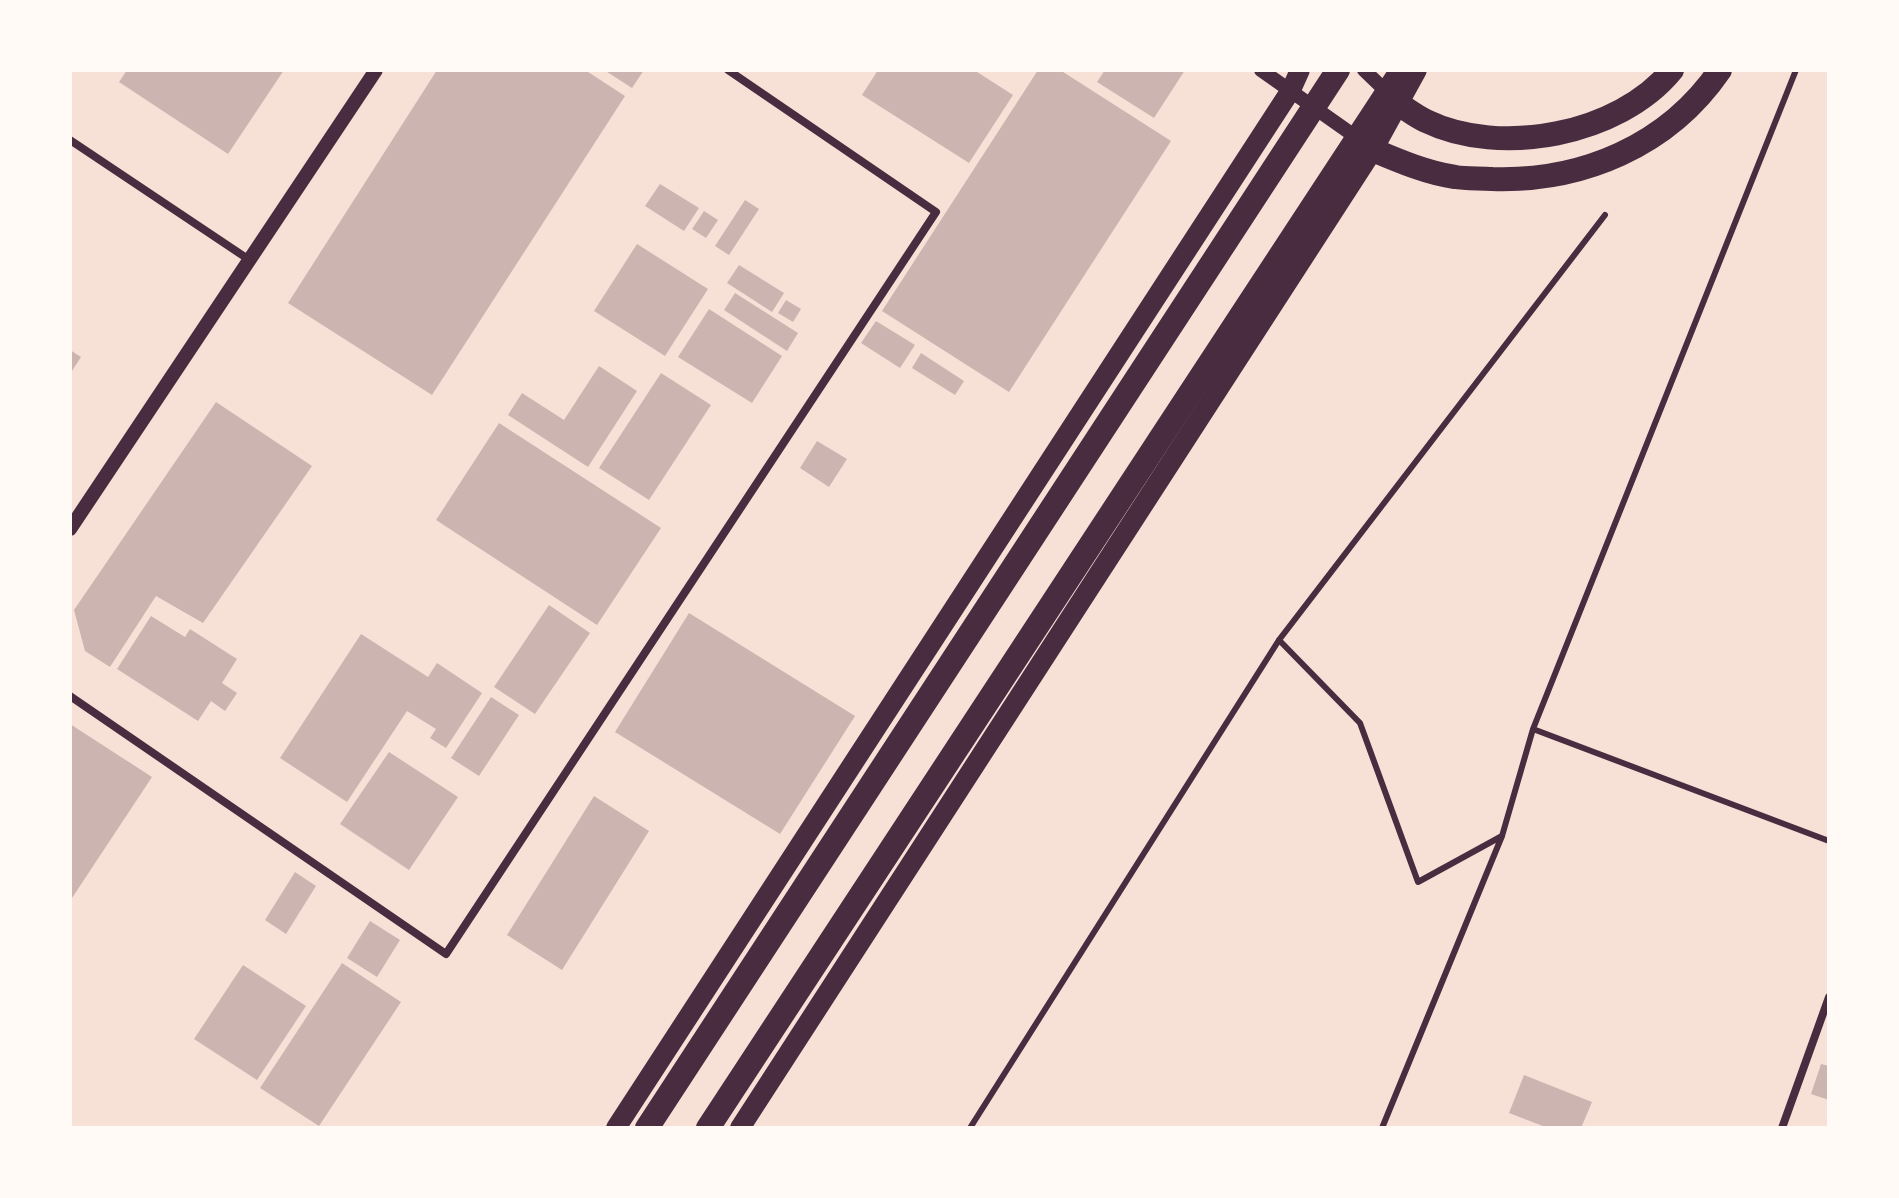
<!DOCTYPE html>
<style>
body{margin:0}
#map{position:relative;width:1899px;height:1198px;overflow:hidden;background:#f7e1d7;font-family:"Source Sans 3",sans-serif}
canvas{display:block}
.frame{position:absolute;inset:0;border:72px solid #fffaf5;pointer-events:none}
</style>
<div id="map">
<canvas width="1899" height="1198"></canvas>
<div class="frame"></div>
</div>
<script>
const ctx = document.querySelector('canvas').getContext('2d');
ctx.lineJoin = 'round';
function fillPath(path, color) {
  ctx.fillStyle = color;
  ctx.fill(path, 'evenodd');
}
function stroke(path, color, width, dash) {
  ctx.strokeStyle = color;
  ctx.lineWidth = width;
  ctx.lineCap = dash ? 'butt' : 'round';
  ctx.setLineDash(dash || []);
  ctx.stroke(path);
}
fillPath(new Path2D(`
 M127 70H284L228 154 119 82Z
 M437 70H585L625 96 432 395 288 303Z
 M604 70H644L632 88Z
 M878 70H974L1013 95 969 163 862 95Z
 M1038 70H1060L1171 141 1009 392 882 311Z
 M1105 70H1185L1154 118 1097 82Z
 M660 184 699 208 684 231 645 206Z
 M745 200 759 209 729 255 715 246Z
 M704 211 718 220 706 238 692 229Z
 M637 244 708 289 665 356 594 311Z
 M739 265 784 293 772 312 727 283Z
 M735 293 798 333 787 351 724 310Z
 M786 300 801 309 793 322 778 313Z
 M709 309 782 356 752 403 678 357Z
 M876 321 915 345 900 368 861 343Z
 M70 350 81 357 70 374Z
 M921 353 964 381 955 395 912 368Z
 M599 366 637 391 588 467 508 415 522 393 564 420Z
 M661 373 711 405 649 500 599 468Z
 M216 402 312 466 203 623 156 596 110 667 85 651 74 610Z
 M499 423 661 528 597 625 436 520Z
 M817 441 847 459 829 487 800 468Z
 M549 605 590 633 535 714 494 687Z
 M689 613 855 716 780 834 615 732Z
 M151 616 185 637 190 629 237 659 222 683 237 693 225 711 211 701 198 721 117 669Z
 M361 634 428 677 437 663 482 693 446 748 430 738 436 729 407 711 347 802 280 758Z
 M491 697 519 715 479 776 451 758Z
 M70 724 152 777 70 901Z
 M389 752 458 797 409 870 340 824Z
 M594 796 649 831 562 970 507 935Z
 M295 872 316 886 286 934 265 920Z
 M370 921 400 940 377 977 347 958Z
 M342 963 401 1002 319 1126 260 1088Z
 M243 965 306 1006 257 1080 194 1039Z
 M1821 1064 1829 1066V1100L1811 1094Z
 M1524 1075 1592 1102 1581 1128H1548L1509 1113Z`), '#ccb4b1');
stroke(new Path2D(`
 M1279 640 1360 723 1418 882 1502 836
 M1533 729 1829 841
 M970 1128 1279 640 1605 215
 M1382 1128 1502 836 1533 729 1796 70`), '#4a2c40', 6);
stroke(new Path2D(`
 M70 140 248 259
 M70 696 446 954 936 212 728 70
 M1782 1128 1829 997`), '#4a2c40', 8);
stroke(new Path2D(`
 M1261 70 1363 142
 M1364 70 1392 97
 M70 529 376 70`), '#4a2c40', 14);
stroke(new Path2D(`
 M616 1128 1291 90 1300 70
 M740 1128 1373 150 1417 70`), '#4a2c40', 20);
stroke(new Path2D(`
 M1400 105C1408 110 1417 117 1426 121 1500 157 1619 135 1672 70
 M1373 150C1399 161 1427 173 1455 177 1466 179 1480 178 1492 179 1582 182 1668 146 1720 70
 M647 1128 1338 70
 M708 1128 1402 70`), '#4a2c40', 24);
</script>
